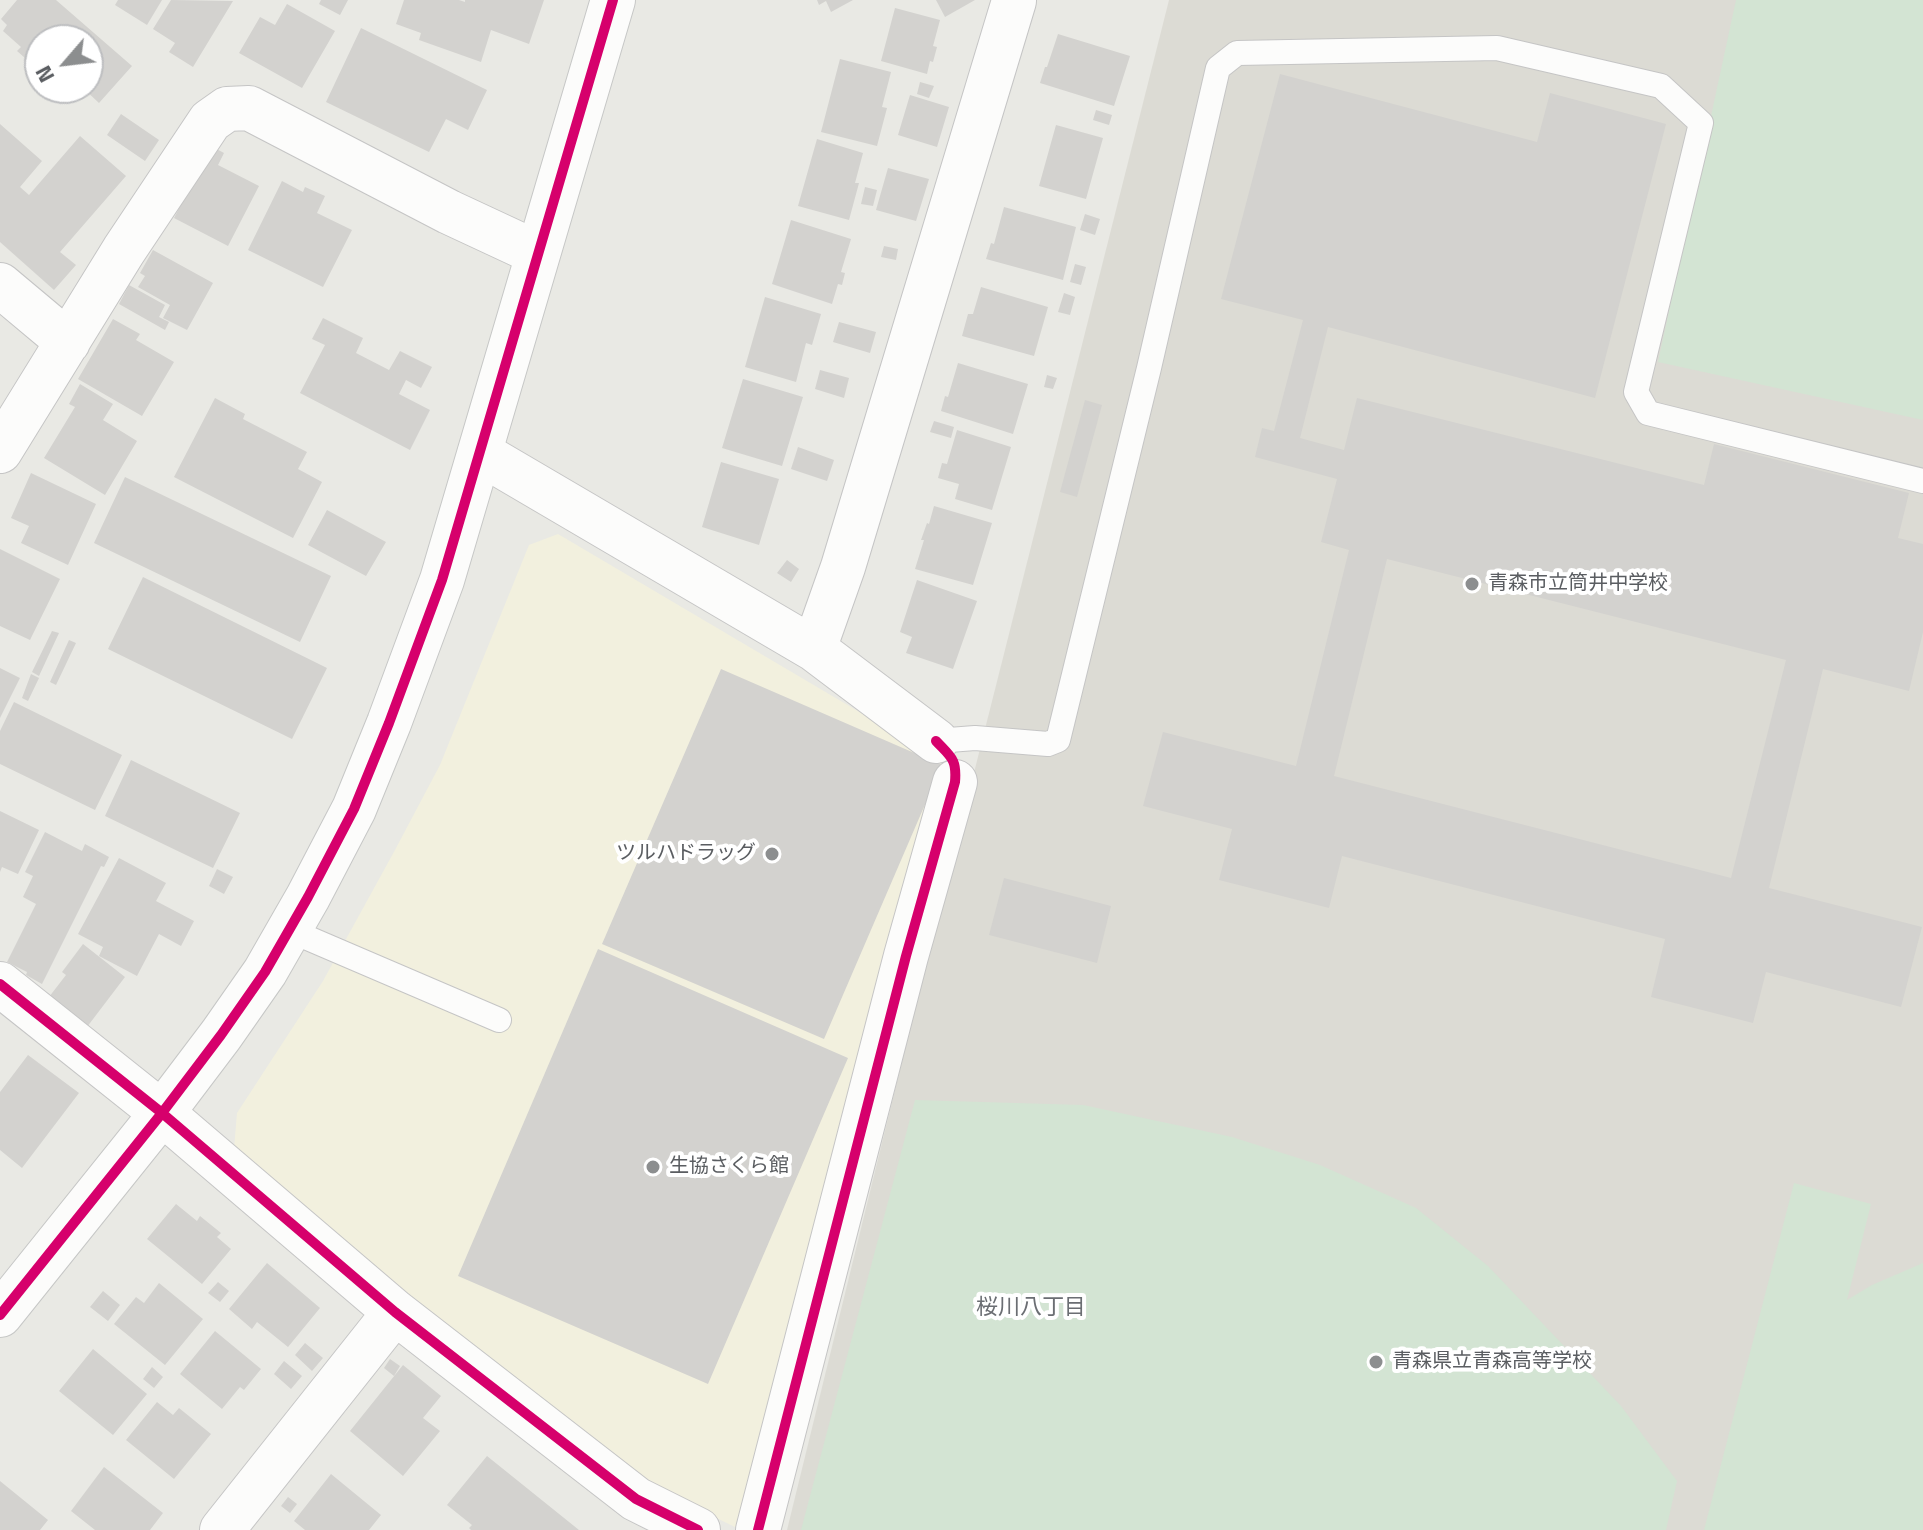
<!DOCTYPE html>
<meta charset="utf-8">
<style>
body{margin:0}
#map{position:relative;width:1923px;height:1530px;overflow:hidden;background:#e9e9e4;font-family:"Titillium Web",sans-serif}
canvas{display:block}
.north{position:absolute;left:24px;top:24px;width:80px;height:80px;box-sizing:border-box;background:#fff;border:2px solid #bdbec0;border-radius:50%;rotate:242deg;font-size:22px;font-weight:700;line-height:32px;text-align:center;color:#5a5d61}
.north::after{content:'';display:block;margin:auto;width:28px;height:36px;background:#8c8e8f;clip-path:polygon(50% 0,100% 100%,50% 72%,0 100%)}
</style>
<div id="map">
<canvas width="1923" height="1530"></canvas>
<div class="north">N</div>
</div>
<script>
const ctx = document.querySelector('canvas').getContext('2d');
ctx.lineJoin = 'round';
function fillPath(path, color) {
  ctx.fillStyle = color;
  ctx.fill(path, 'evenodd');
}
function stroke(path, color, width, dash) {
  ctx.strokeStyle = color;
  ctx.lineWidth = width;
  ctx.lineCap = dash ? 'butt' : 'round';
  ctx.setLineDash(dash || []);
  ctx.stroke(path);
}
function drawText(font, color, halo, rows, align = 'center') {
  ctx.font = font + ' "Titillium Web","Noto Sans JP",sans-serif';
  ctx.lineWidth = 8;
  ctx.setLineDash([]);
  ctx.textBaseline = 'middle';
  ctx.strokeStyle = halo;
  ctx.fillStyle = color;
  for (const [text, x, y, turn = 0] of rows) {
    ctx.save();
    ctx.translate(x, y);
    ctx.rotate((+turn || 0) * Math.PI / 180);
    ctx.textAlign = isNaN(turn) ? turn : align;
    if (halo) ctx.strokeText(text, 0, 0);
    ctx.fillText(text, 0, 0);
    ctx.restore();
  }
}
fillPath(new Path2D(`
 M558 534 944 762 890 951 741 1530 637 1479 447 1332 234 1149 237 1113 323 981 395 850 440 765 529 545Z`), '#f2f0de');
fillPath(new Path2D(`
 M1169 0H1923V1530H787L933 935Z`), '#dcdbd4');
fillPath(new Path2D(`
 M1736 0H1923V420L1658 362Z
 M915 1100 1083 1105 1232 1137 1320 1165 1416 1208 1488 1266 1621 1406 1677 1481 1666 1530H801Z
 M1794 1183 1871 1204 1847 1300 1872 1285 1923 1263V1530H1704Z`), '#d3e4d3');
fillPath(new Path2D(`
 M17 0H56L132 66 99 103 83 88H88V40H40V71L17 51 21 47 3 31 7 25 1 19Z
 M118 0H162L147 25 115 5Z
 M171 0 233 1 193 67 169 52 175 43 153 29Z
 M321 0H348L340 15 319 4Z
 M404 0H459L465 2V0H544L529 44 491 30 481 62 419 40 421 33 396 24Z
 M817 0H853L831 12 826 1 819 5Z
 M936 0H975L945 17Z
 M287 4 335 31 302 88 239 53 260 17 275 25Z
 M895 8 940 20 933 46 937 47 933 62 930 61 927 74 881 61Z
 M361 28 487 90 468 130 446 119 429 152 326 102Z
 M1058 34 1130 56 1114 106 1040 83 1045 67H1047Z
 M840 59 891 72 882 107 887 108 877 146 821 132Z
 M1280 74 1537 142 1550 93 1666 124 1595 398 1328 327 1300 438 1344 450 1357 398 1704 485 1714 444 1909 493 1898 538 1923 544V632L1909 691 1823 669 1769 888 1922 927 1901 1007 1766 972 1753 1023 1651 997 1665 939 1342 856 1329 908 1219 880 1232 829 1143 806 1163 732 1296 766 1349 550 1321 542 1337 479 1255 457 1262 428 1274 431 1303 320 1221 299ZM1387 559 1786 660 1731 878 1334 776Z
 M920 82 934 86 929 98 917 94Z
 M910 95 949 107 937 147 898 135Z
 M1096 110 1112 115 1109 125 1093 120Z
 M121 114 159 140 145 161 107 135Z
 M0 124 42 161 20 187 29 195 80 136 126 176 60 252 76 265 54 290 0 242Z
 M1056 125 1103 138 1086 199 1039 186Z
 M817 139 863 153 855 183H859L849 220 798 206Z
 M211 146 224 153 218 165 259 186 228 246 174 218Z
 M888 168 929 179 916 221 876 210Z
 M282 181 303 192 305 187 325 196 317 213 352 230 323 287 248 250Z
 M865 187 877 190 873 206 861 204Z
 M1004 207 1076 227 1063 280 986 259 991 243 994 244Z
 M1085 214 1100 219 1095 235 1080 230Z
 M791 220 851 239 841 272 845 273 842 285 838 284 832 304 772 284Z
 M884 246 898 249 896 260 881 257Z
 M153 250 213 283 187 330 163 318 170 305 138 287 145 276 140 273Z
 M1075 264 1086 267 1081 285 1070 282Z
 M129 285 165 305 159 317 169 322 165 330 119 304Z
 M981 287 1048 307 1034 356 962 336 968 314H973Z
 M1064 293 1075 297 1070 315 1058 312Z
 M765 297 821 314 812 345 806 343 796 382 745 367Z
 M323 318 363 338 356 353 389 370 400 351 432 367 421 388 406 380 399 394 430 410 410 450 300 393 325 345 312 339Z
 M113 319 140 334 136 340 174 362 142 416 78 379Z
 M839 322 876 332 870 353 833 342Z
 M958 363 1028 384 1013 434 941 411 945 396 948 397Z
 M820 370 849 378 844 398 815 389Z
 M1047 375 1057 378 1053 389 1044 387Z
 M743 379 803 397 782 466 722 448Z
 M80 384 113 404 103 420 137 441 105 495 44 458 75 407 69 404Z
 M215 398 245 414 243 419 307 452 298 469 322 482 293 538 174 477Z
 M1085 400 1102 405 1077 497 1060 492Z
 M934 421 954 427 951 438 930 432Z
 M957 430 1011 447 992 510 955 499 959 484 938 478 942 463 947 464Z
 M798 447 834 460 827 481 791 469Z
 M721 462 779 479 759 545 702 527Z
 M31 473 96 504 68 565 21 543 29 526 11 518Z
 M125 477 331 576 300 642 94 543Z
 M934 506 992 523 973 585 915 569 924 540H921L927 523 929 524Z
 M327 510 386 542 366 576 308 545Z
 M0 549 60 579 30 640 0 626Z
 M787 560 799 569 791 582 777 573Z
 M143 577 327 668 292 739 108 649Z
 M917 580 977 601 953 669 906 653 912 637 900 632Z
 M52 631 59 633 39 676 32 672Z
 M69 640 76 643 56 685 50 682Z
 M0 668 20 678 0 718Z
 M721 669 942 765 824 1039 602 944Z
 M31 674 39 678 28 701 22 698Z
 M14 702 122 755 95 810 0 764V731Z
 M131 760 240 813 213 868 105 816Z
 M0 811 39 830 18 874 2 867 0 872Z
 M45 832 82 851 85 844 109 857 104 867 101 866 42 984 26 975 27 972 7 962 36 904 23 897 33 876 25 872Z
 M119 858 166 883 156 901 194 921 181 946 159 934 137 976 99 956 103 947 78 934Z
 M217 869 233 877 224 894 209 886Z
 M1004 878 1111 906 1097 963 989 935Z
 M83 944 125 977 87 1027 49 997 66 975 62 972Z
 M598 949 848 1058 708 1384 458 1276Z
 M28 1055 79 1093 22 1168 0 1150V1092Z
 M176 1204 197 1221 200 1216 221 1233 217 1237 231 1249 202 1284 147 1239Z
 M267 1263 320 1308 288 1347 257 1322 252 1329 229 1309Z
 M218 1282 229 1291 220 1302 208 1293Z
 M159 1283 203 1319 165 1365 114 1324 136 1297 144 1303Z
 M103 1291 120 1305 108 1321 90 1307Z
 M215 1331 261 1369 244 1390 240 1387 222 1409 180 1374Z
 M305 1343 323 1358 312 1371 295 1355Z
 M93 1349 147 1394 113 1435 59 1391Z
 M390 1359 400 1366 394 1376 384 1368Z
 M284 1361 302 1376 291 1389 274 1374Z
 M403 1365 441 1396 423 1418 440 1431 403 1476 350 1431Z
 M152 1367 163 1377 154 1388 143 1379Z
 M157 1402 173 1415 179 1408 211 1434 174 1479 126 1440Z
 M487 1456 579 1530H471L469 1528 472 1525 447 1505Z
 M104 1467 163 1513 150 1530H95L71 1511Z
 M331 1474 381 1515 369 1530H305L294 1521Z
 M0 1481 48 1520 40 1530H0Z
 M288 1497 297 1504 290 1513 281 1506Z`), '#d3d2cf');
const lane = new Path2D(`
 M936 741 975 738 1048 744 1058 740 1149 368 1218 68 1237 53 1497 48 1661 86 1701 123 1636 392 1648 413 1923 481
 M289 930 499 1020`);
const street = new Path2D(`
 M0 285 68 342
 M0 451 124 250 210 121 227 109 249 108 449 212 537 253
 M480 453 814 649 936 741
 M814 649 843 567 1014 1
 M0 984 162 1113 395 1312 636 1499 698 1530
 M222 1530 395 1312
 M758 1530 906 956 955 782`);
const secondary = new Path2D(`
 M0 1315 162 1113 221 1035 265 972 308 897 354 809 389 723 442 580 613 0`);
stroke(lane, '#c5c5c5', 26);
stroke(street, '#c5c5c5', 46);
stroke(secondary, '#c6c7c6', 46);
stroke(lane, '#fcfcfb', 24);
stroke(street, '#fcfcfb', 44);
stroke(secondary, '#fcfcfb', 44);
stroke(new Path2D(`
 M0 984 162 1113 395 1312 636 1499 698 1530
 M0 1315 162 1113 221 1035 265 972 308 897 354 809 389 723 442 580 613 0
 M758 1530 906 956 955 782C957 759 951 757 936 741`), '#d6006c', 10);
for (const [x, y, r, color] of [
 [1472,584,8,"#8c8e8f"],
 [772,854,8,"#8c8e8f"],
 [653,1167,8,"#8c8e8f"],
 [1376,1362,8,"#8c8e8f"]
]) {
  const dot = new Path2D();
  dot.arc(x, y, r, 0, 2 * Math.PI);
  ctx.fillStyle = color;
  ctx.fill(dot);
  stroke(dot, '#fff', 3);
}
drawText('20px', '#5a5d61', '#fff', [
 ["青森市立筒井中学校",1488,584],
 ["ツルハドラッグ",756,854,"right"],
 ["生協さくら館",669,1167],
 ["青森県立青森高等学校",1392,1362]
], 'left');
drawText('22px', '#6b6e73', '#fff', [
 ["桜川八丁目",1031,1309]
]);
</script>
